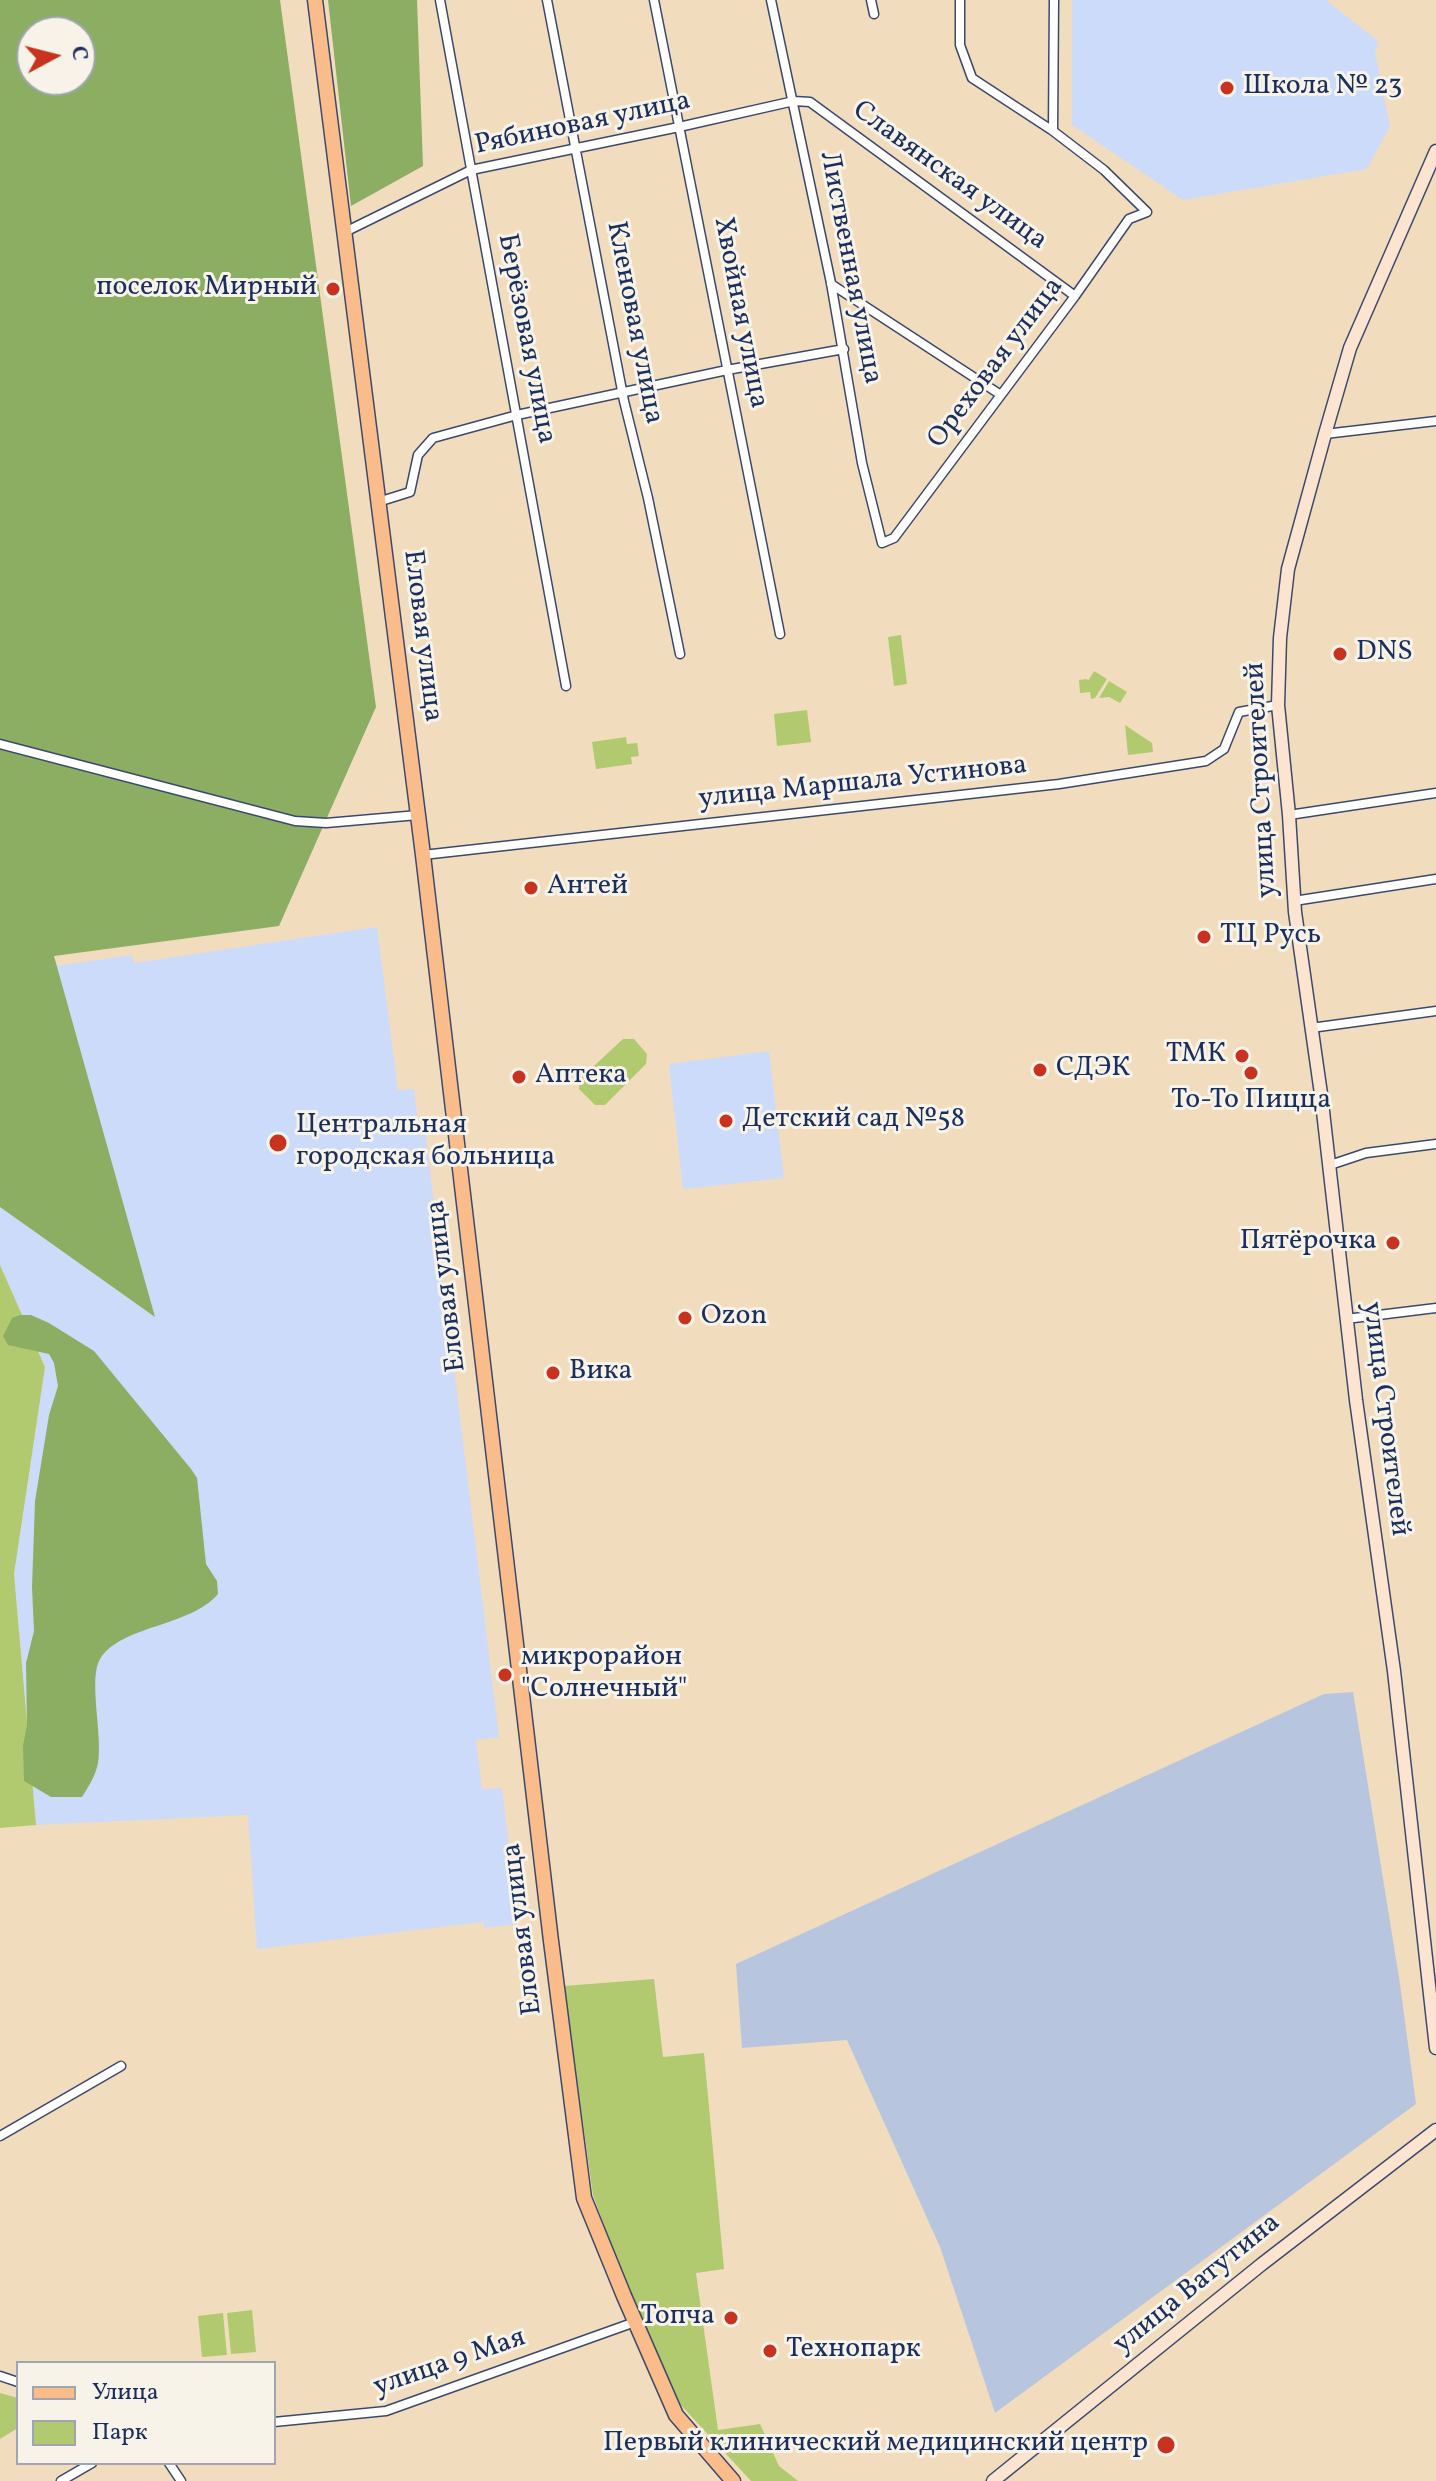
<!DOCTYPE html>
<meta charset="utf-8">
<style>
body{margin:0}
#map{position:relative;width:1436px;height:2481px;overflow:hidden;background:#f1ddbe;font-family:Vollkorn,serif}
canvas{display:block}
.legend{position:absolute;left:16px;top:2361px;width:260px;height:104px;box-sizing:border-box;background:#f7f3e8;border:2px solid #9fa5b1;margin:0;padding:10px 14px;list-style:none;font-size:24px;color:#1b2f5e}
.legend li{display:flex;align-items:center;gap:16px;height:40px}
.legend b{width:40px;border:2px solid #9fa5b1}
.north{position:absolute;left:16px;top:16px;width:80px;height:80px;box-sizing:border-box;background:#f7f3e8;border:2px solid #9fa5b1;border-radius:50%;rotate:83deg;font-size:22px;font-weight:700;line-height:32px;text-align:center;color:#1b2f5e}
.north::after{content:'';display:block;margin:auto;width:28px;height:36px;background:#c8321e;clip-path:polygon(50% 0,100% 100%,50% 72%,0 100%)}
</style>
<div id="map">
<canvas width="1436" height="2481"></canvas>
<ul class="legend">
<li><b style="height:10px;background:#fabc8b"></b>Улица</li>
<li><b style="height:22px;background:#b1ca6f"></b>Парк</li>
</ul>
<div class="north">С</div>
</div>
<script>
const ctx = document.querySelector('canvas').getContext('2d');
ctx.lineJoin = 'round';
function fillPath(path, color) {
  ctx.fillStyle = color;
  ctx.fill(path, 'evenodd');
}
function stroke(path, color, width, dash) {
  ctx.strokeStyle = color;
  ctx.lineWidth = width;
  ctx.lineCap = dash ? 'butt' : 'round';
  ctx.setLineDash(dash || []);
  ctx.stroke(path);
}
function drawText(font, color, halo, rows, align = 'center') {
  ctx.font = font + ' Vollkorn,serif';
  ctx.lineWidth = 6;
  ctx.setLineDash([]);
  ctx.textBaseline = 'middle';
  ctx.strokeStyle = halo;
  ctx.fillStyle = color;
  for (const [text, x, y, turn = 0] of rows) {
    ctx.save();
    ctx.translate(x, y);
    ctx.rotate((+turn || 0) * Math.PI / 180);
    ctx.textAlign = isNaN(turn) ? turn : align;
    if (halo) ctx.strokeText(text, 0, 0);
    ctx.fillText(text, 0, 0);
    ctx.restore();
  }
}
fillPath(new Path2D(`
 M1072 0H1326L1379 42 1375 52 1390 126 1367 169 1183 200 1072 125Z
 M377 927 398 1090 414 1089 419 1130H425L499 1737 476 1740 482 1789 502 1788 518 1924 484 1928 483 1922 257 1949 248 1815 36 1825 14 1574 45 1367 0 1265V974L132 955 134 963Z
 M769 1051 784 1178 683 1189 669 1064Z`), '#ccdbfa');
fillPath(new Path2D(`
 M1353 1692 1400 1984 1416 2104 995 2413 940 2247 847 2040 742 2048 736 1964 1324 1694Z`), '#b8c5de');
fillPath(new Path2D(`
 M901 635 907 684 894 686 888 637Z
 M1094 671 1107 679 1095 698 1091 699 1090 692 1080 693 1079 680 1087 679 1088 681Z
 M1109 681 1127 692 1120 703 1109 697 1099 698Z
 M807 710 811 742 777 746 774 714Z
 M1125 725 1152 743 1153 752 1128 755Z
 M626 737 627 744 637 743 639 756 631 757 632 764 596 769 592 742Z
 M623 1039H634L647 1054 646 1064 605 1105H595L579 1089 580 1079Z
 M0 1265 45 1367 14 1574 36 1825 0 1828Z
 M654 1979 663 2057 704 2053 724 2269 696 2273 718 2430 760 2424 779 2466 798 2481H751L679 2403 641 2325 593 2195 564 1986Z
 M252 2310 256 2352 231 2354 227 2313Z
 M223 2313 227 2355 202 2357 198 2316Z
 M0 2393 18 2398V2428L0 2439Z`), '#b1ca6f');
fillPath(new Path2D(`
 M0 0H280L376 707 279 926 54 956 155 1317 0 1207ZM32 32H80V80H32Z
 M328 0H417L423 166 351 206Z
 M20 1315H31L49 1323 94 1351 191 1469 197 1478 206 1564 217 1581 218 1594C190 1627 121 1625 100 1659 88 1679 103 1735 98 1763 96 1775 88 1787 82 1797H51L24 1781 23 1746 27 1725 26 1663 34 1631 32 1587 35 1501 49 1415 58 1386 54 1363 49 1354 8 1345 3 1336 12 1318Z`), '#8cae62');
const street = new Path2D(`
 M440 0 566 686
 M547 0 624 401 648 498 680 654
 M654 0 780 634
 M771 0 831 283 862 463 882 543 894 538 1075 296 1129 219 1147 212 1104 170 1053 131 972 78 960 45V0
 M871 0 874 14
 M1053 131 1054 0
 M345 232 471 170 679 127 794 101 810 102 1075 296
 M831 284 1001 395
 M1325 434 1436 421
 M378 502 410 492 418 455 433 438 517 415 727 370 844 349
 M0 744 295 821 326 823 418 815
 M1289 815 1436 793
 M423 855 1059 784 1206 761 1224 749 1239 712 1278 705
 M1294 901 1436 879
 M1311 1028 1436 1011
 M1330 1165 1366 1153 1436 1144
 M1346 1319 1436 1308
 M0 2136 121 2066
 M0 2376 18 2382
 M274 2422 386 2411 635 2322
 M169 2463 181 2481
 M61 2481 92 2463`);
const secondary = new Path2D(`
 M1436 151 1350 348 1325 434 1288 569 1280 638 1278 705 1289 815 1295 912 1321 1094 1356 1400 1394 1671 1436 2048
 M993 2481 1262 2264 1436 2130`);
const primary = new Path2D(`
 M315 0 423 855 551 1941 584 2198 624 2296 676 2415 733 2481`);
stroke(street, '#3b496c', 11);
stroke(secondary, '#3b496c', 15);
stroke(primary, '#3b496c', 17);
stroke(street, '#fff', 8);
stroke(secondary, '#fde4d1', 12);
stroke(primary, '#fabc8b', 14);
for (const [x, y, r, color] of [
 [1227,88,8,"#c8321e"],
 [333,289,8,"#c8321e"],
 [1340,654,8,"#c8321e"],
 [531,888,8,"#c8321e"],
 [1204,937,8,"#c8321e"],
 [1242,1056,8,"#c8321e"],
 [1040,1070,8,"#c8321e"],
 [1251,1073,8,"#c8321e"],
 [519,1077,8,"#c8321e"],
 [726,1121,8,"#c8321e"],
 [278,1143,10,"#c8321e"],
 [1393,1243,8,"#c8321e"],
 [685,1318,8,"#c8321e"],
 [553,1373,8,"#c8321e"],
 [505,1675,8,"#c8321e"],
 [731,2318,8,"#c8321e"],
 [770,2351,8,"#c8321e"],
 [1166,2445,10,"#c8321e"]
]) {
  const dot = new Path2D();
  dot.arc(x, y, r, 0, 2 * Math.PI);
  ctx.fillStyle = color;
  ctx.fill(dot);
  stroke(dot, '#f7f3e8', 3);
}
drawText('28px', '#1b2f5e', '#f7f3e8', [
 ["Школа № 23",1243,88],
 ["поселок Мирный",317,289,"right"],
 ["DNS",1356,654],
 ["Антей",547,888],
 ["ТЦ Русь",1220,937],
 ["ТМК",1226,1056,"right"],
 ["СДЭК",1056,1070],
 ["Аптека",535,1077],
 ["То-То Пицца",1251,1102,"center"],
 ["Детский сад №58",742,1121],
 ["Центральная",296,1127],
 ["городская больница",296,1159],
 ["Пятёрочка",1377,1243,"right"],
 ["Ozon",701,1318],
 ["Вика",569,1373],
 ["микрорайон",521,1659],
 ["\"Солнечный\"",521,1691],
 ["Топча",715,2318,"right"],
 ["Технопарк",786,2351],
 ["Первый клинический медицинский центр",1148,2445,"right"]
], 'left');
drawText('28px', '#1b2f5e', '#f7f3e8', [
 ["Рябиновая улица",583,125,-12],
 ["Славянская улица",949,177,36],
 ["Лиственная улица",849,268,79],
 ["Хвойная улица",739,313,79],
 ["Кленовая улица",633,323,79],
 ["Берёзовая улица",525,339,79],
 ["Ореховая улица",997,364,-53],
 ["Еловая улица",421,636,83],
 ["улица Строителей",1263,780,-93],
 ["улица Маршала Устинова",863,784,-6],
 ["Еловая улица",448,1286,-97],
 ["улица Строителей",1384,1419,83],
 ["Еловая улица",524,1929,-97],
 ["улица Ватутина",1198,2285,-39],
 ["улица 9 Мая",450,2364,-19]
]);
</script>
